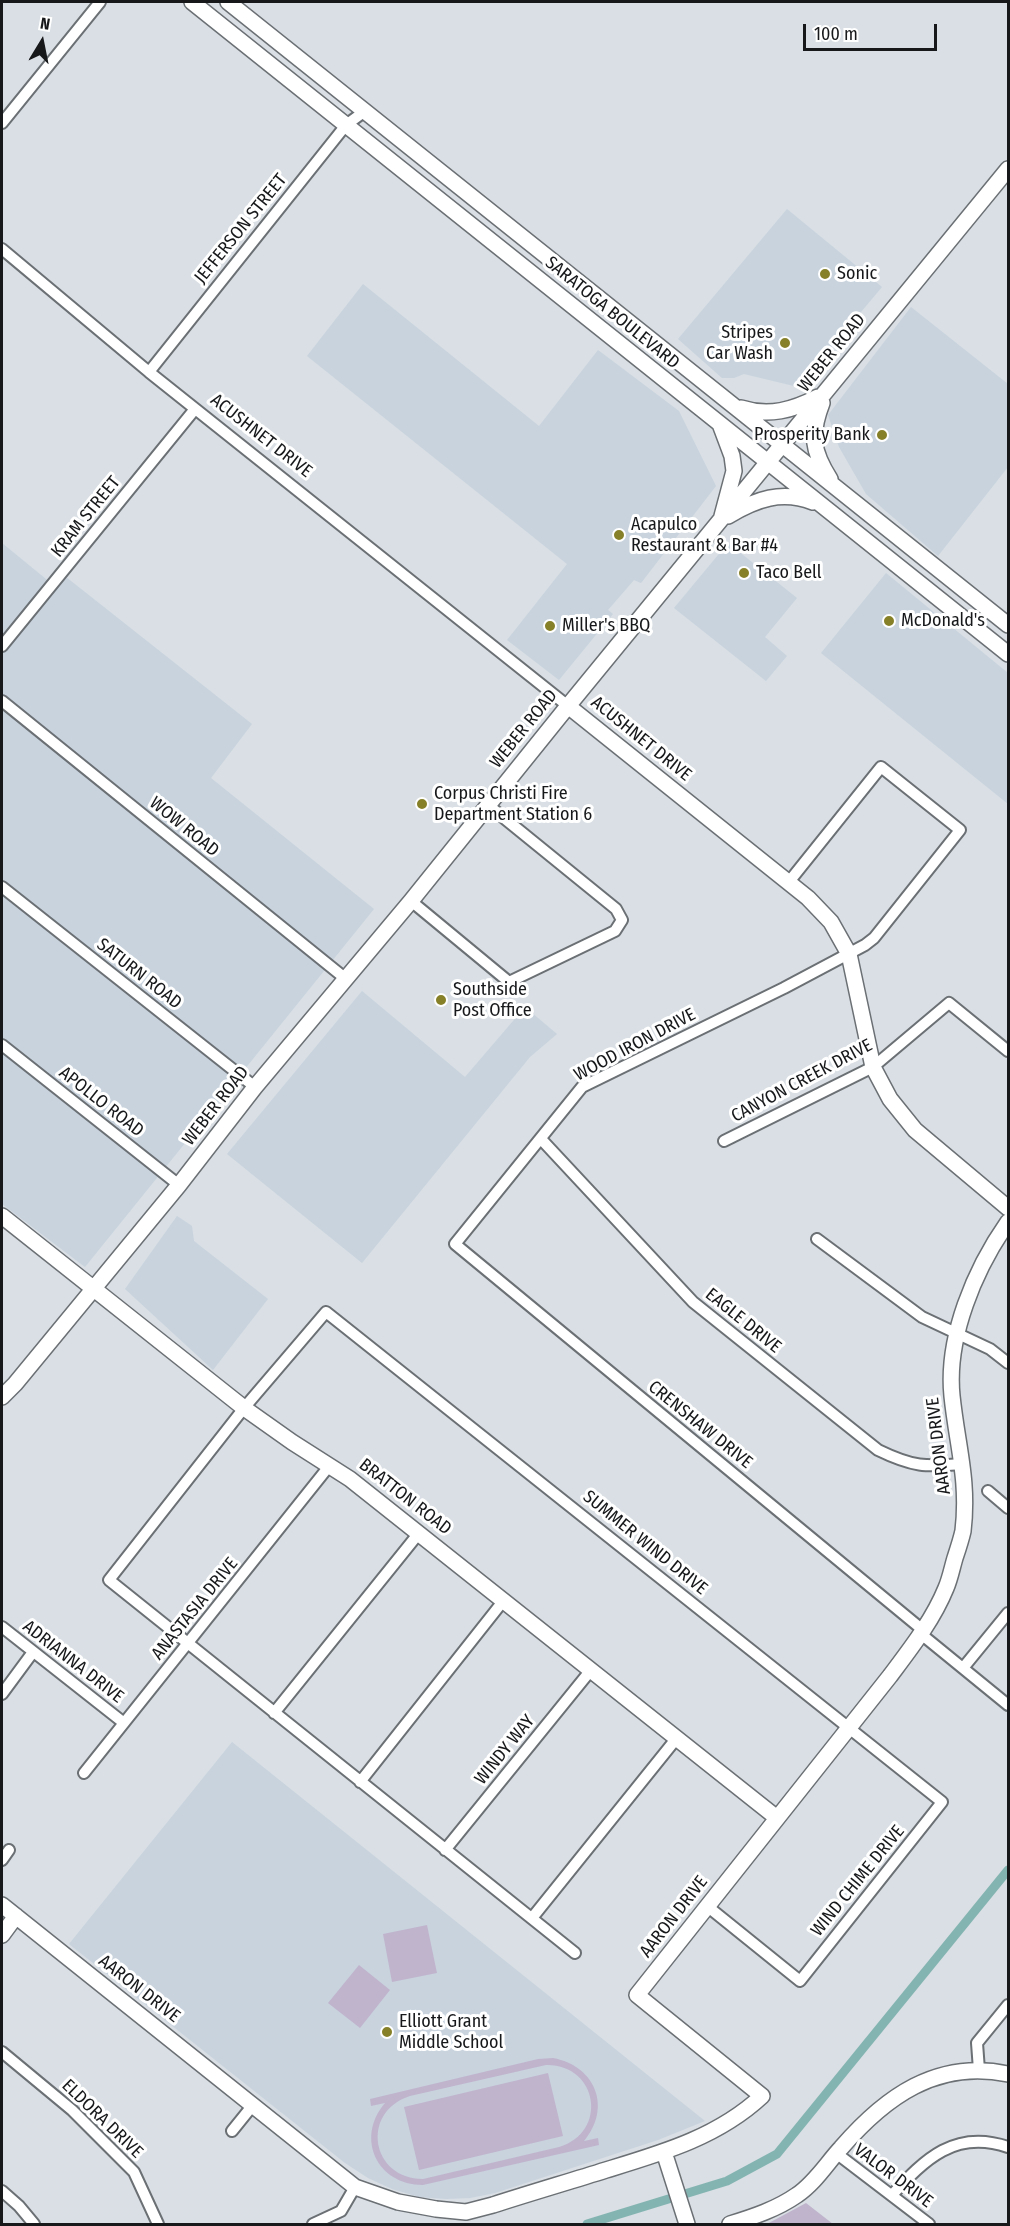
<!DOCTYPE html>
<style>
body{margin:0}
#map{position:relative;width:1010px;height:2226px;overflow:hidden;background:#d9dfe4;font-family:"Fira Sans Condensed",sans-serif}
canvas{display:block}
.frame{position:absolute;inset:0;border:3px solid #16181a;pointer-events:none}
.north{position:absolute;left:12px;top:12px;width:60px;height:60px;-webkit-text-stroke:4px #fff;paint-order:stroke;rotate:10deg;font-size:16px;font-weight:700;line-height:24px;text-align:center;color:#16181a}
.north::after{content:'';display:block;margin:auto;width:21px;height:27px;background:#16181a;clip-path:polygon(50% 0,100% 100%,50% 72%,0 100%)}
.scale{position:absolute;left:803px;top:24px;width:134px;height:27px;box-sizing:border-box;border:3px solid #16181a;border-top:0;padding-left:8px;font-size:18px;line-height:21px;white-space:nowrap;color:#16181a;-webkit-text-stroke:4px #fff;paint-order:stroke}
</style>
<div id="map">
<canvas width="1010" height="2226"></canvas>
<div class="frame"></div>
<div class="north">N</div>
<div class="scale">100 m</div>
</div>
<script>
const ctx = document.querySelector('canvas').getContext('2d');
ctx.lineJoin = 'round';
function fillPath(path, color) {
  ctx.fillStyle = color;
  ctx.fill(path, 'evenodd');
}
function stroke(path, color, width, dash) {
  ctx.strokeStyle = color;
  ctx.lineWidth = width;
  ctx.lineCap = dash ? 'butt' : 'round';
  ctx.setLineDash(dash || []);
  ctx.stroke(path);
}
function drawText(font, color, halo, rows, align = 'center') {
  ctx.font = font + ' "Fira Sans Condensed",sans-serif';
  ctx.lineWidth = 6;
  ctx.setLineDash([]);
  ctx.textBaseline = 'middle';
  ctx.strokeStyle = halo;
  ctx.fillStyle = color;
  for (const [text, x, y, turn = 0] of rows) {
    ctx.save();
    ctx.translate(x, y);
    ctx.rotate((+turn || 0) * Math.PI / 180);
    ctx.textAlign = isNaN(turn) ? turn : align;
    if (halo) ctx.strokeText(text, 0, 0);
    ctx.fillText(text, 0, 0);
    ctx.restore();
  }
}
fillPath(new Path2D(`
 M787 209 882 287 798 387 744 374 734 378H722L678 339Z
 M363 284 539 426 598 350 679 411 716 486 641 583 634 580 608 610 613 614 559 680 507 640 567 564 307 356Z
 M911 307 1008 384V467L938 556 866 494 839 447 828 415Z
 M2 543 57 588 66 577 252 724 211 778 374 909 85 1267 2 1204Z
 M728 543 797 598 765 637 787 656 766 681 674 608Z
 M886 573 1008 673V804L821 653Z
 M362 991 465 1077 525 1007 557 1034 530 1057 362 1263 227 1154Z
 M177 1216 192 1226 194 1241 268 1299 213 1370 125 1289Z
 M232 1742 705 2121 658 2140 495 2193 470 2198 446 2199 419 2197 392 2189 368 2178 345 2163 69 1944Z`), '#c8d3de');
fillPath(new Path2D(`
 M427 1925 437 1973 392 1982 383 1934Z
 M359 1965 390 1990 360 2028 328 2003Z
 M553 2058C596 2066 612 2108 584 2141L598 2138 599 2145 423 2185C377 2185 355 2138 385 2103L371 2106 370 2099 538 2059ZM546 2065C598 2064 609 2132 559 2147L423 2179C371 2179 360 2112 410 2096Z
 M548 2073 563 2136 419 2170 404 2107Z
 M806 2203 833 2224H767Z`), '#c0b4cd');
stroke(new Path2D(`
 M587 2224 727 2181 777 2154 1008 1870`), '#84b4b1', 9);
const street = new Path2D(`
 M2 123 100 2
 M2 249 149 372 568 706
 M149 372 346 125 365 111
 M2 646 195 409
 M2 701 346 979
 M788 883 881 767 960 830 874 938 865 945 784 988 582 1087 455 1244 924 1631
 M2 887 255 1087
 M411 901 509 982 615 931 622 920 616 909 488 805
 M2 1045 179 1185
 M541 1139 693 1302 878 1450C913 1467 925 1467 963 1464
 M724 1141 873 1067 949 1003 1008 1051
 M817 1239 922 1317 990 1349 1008 1363
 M988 1491 1008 1508
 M2 1627 124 1723
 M921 1634 1008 1705
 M963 1668 1008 1613
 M2 1694 33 1652
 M274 1713 419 1533
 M84 1773 330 1465
 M360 1782 504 1600
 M445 1850 591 1670
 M2 1860 9 1850
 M532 1918 676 1739
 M575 1953 109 1580 244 1408 326 1312 942 1802 800 1981 707 1906
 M2 2052 72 2110 134 2172 158 2224
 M979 2070 977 2043 1008 2005
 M232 2131 253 2105
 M836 2153 929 2224
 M2 2191 19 2206 34 2224
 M892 2195C925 2159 955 2129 1008 2147
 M313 2224 341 2211 355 2187`);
const secondary = new Path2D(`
 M192 2 1008 654
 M228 2 1008 625
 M822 403C810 434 812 451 830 479
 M741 408C769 417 793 410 818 397
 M720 424 732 456 734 471 722 516
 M728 516C756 499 782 490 813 502
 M568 706 808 898 831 922 849 954 873 1067 890 1099 915 1130 1008 1208
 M2 1216 244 1408 292 1442 350 1479 777 1818
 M2 1397 15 1384 179 1185 255 1087 411 901 568 706 1008 169
 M2 1905 355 2187 398 2202 436 2209 466 2212 493 2205C530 2193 568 2182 606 2170 662 2153 718 2137 762 2096L637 1995 890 1676C911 1648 933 1620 946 1588 950 1579 952 1568 955 1558 958 1549 961 1540 963 1531 969 1480 957 1445 952 1396 946 1337 975 1269 1008 1222
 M2 1935 16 1916
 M664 2152 687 2224
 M730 2224C753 2217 777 2209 797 2195 815 2183 827 2163 841 2148 885 2097 937 2059 1008 2074`);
stroke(street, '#6b7075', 14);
stroke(secondary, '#6b7075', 18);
stroke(street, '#fff', 10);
stroke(secondary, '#fff', 15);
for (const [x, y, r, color] of [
 [825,274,6,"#868028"],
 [785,343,6,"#868028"],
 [882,435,6,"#868028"],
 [619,535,6,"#868028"],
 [744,573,6,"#868028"],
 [889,621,6,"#868028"],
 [550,626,6,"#868028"],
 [422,804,6,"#868028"],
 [441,1000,6,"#868028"],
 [387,2032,6,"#868028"]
]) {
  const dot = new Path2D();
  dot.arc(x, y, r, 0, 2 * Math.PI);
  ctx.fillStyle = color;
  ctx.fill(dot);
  stroke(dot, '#fff', 2);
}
drawText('18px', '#16181a', '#fff', [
 ["JEFFERSON STREET",241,229,-51],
 ["SARATOGA BOULEVARD",612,313,39],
 ["WEBER ROAD",832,353,-51],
 ["ACUSHNET DRIVE",261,436,38],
 ["KRAM STREET",86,517,-51],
 ["WEBER ROAD",524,729,-51],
 ["ACUSHNET DRIVE",641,739,39],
 ["WOW ROAD",184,827,39],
 ["SATURN ROAD",139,974,38],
 ["WOOD IRON DRIVE",635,1045,-28],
 ["CANYON CREEK DRIVE",802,1081,-28],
 ["APOLLO ROAD",101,1102,38],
 ["WEBER ROAD",216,1106,-52],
 ["EAGLE DRIVE",743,1321,39],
 ["CRENSHAW DRIVE",700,1425,39],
 ["AARON DRIVE",939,1446,-97],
 ["BRATTON ROAD",405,1497,38],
 ["SUMMER WIND DRIVE",645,1543,39],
 ["ANASTASIA DRIVE",195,1609,-51],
 ["ADRIANNA DRIVE",73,1662,38],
 ["WINDY WAY",505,1750,-51],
 ["WIND CHIME DRIVE",858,1881,-51],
 ["AARON DRIVE",674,1917,-52],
 ["AARON DRIVE",139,1989,38],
 ["ELDORA DRIVE",102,2119,44],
 ["VALOR DRIVE",893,2176,37]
]);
drawText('18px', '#16181a', '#fff', [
 ["Sonic",837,274],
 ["Stripes",773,333,"right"],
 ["Car Wash",773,354,"right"],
 ["Prosperity Bank",870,435,"right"],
 ["Acapulco",631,525],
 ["Restaurant & Bar #4",631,546],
 ["Taco Bell",756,573],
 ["McDonald's",901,621],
 ["Miller's BBQ",562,626],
 ["Corpus Christi Fire",434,794],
 ["Department Station 6",434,815],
 ["Southside",453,990],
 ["Post Office",453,1011],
 ["Elliott Grant",399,2022],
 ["Middle School",399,2043]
], 'left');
</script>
